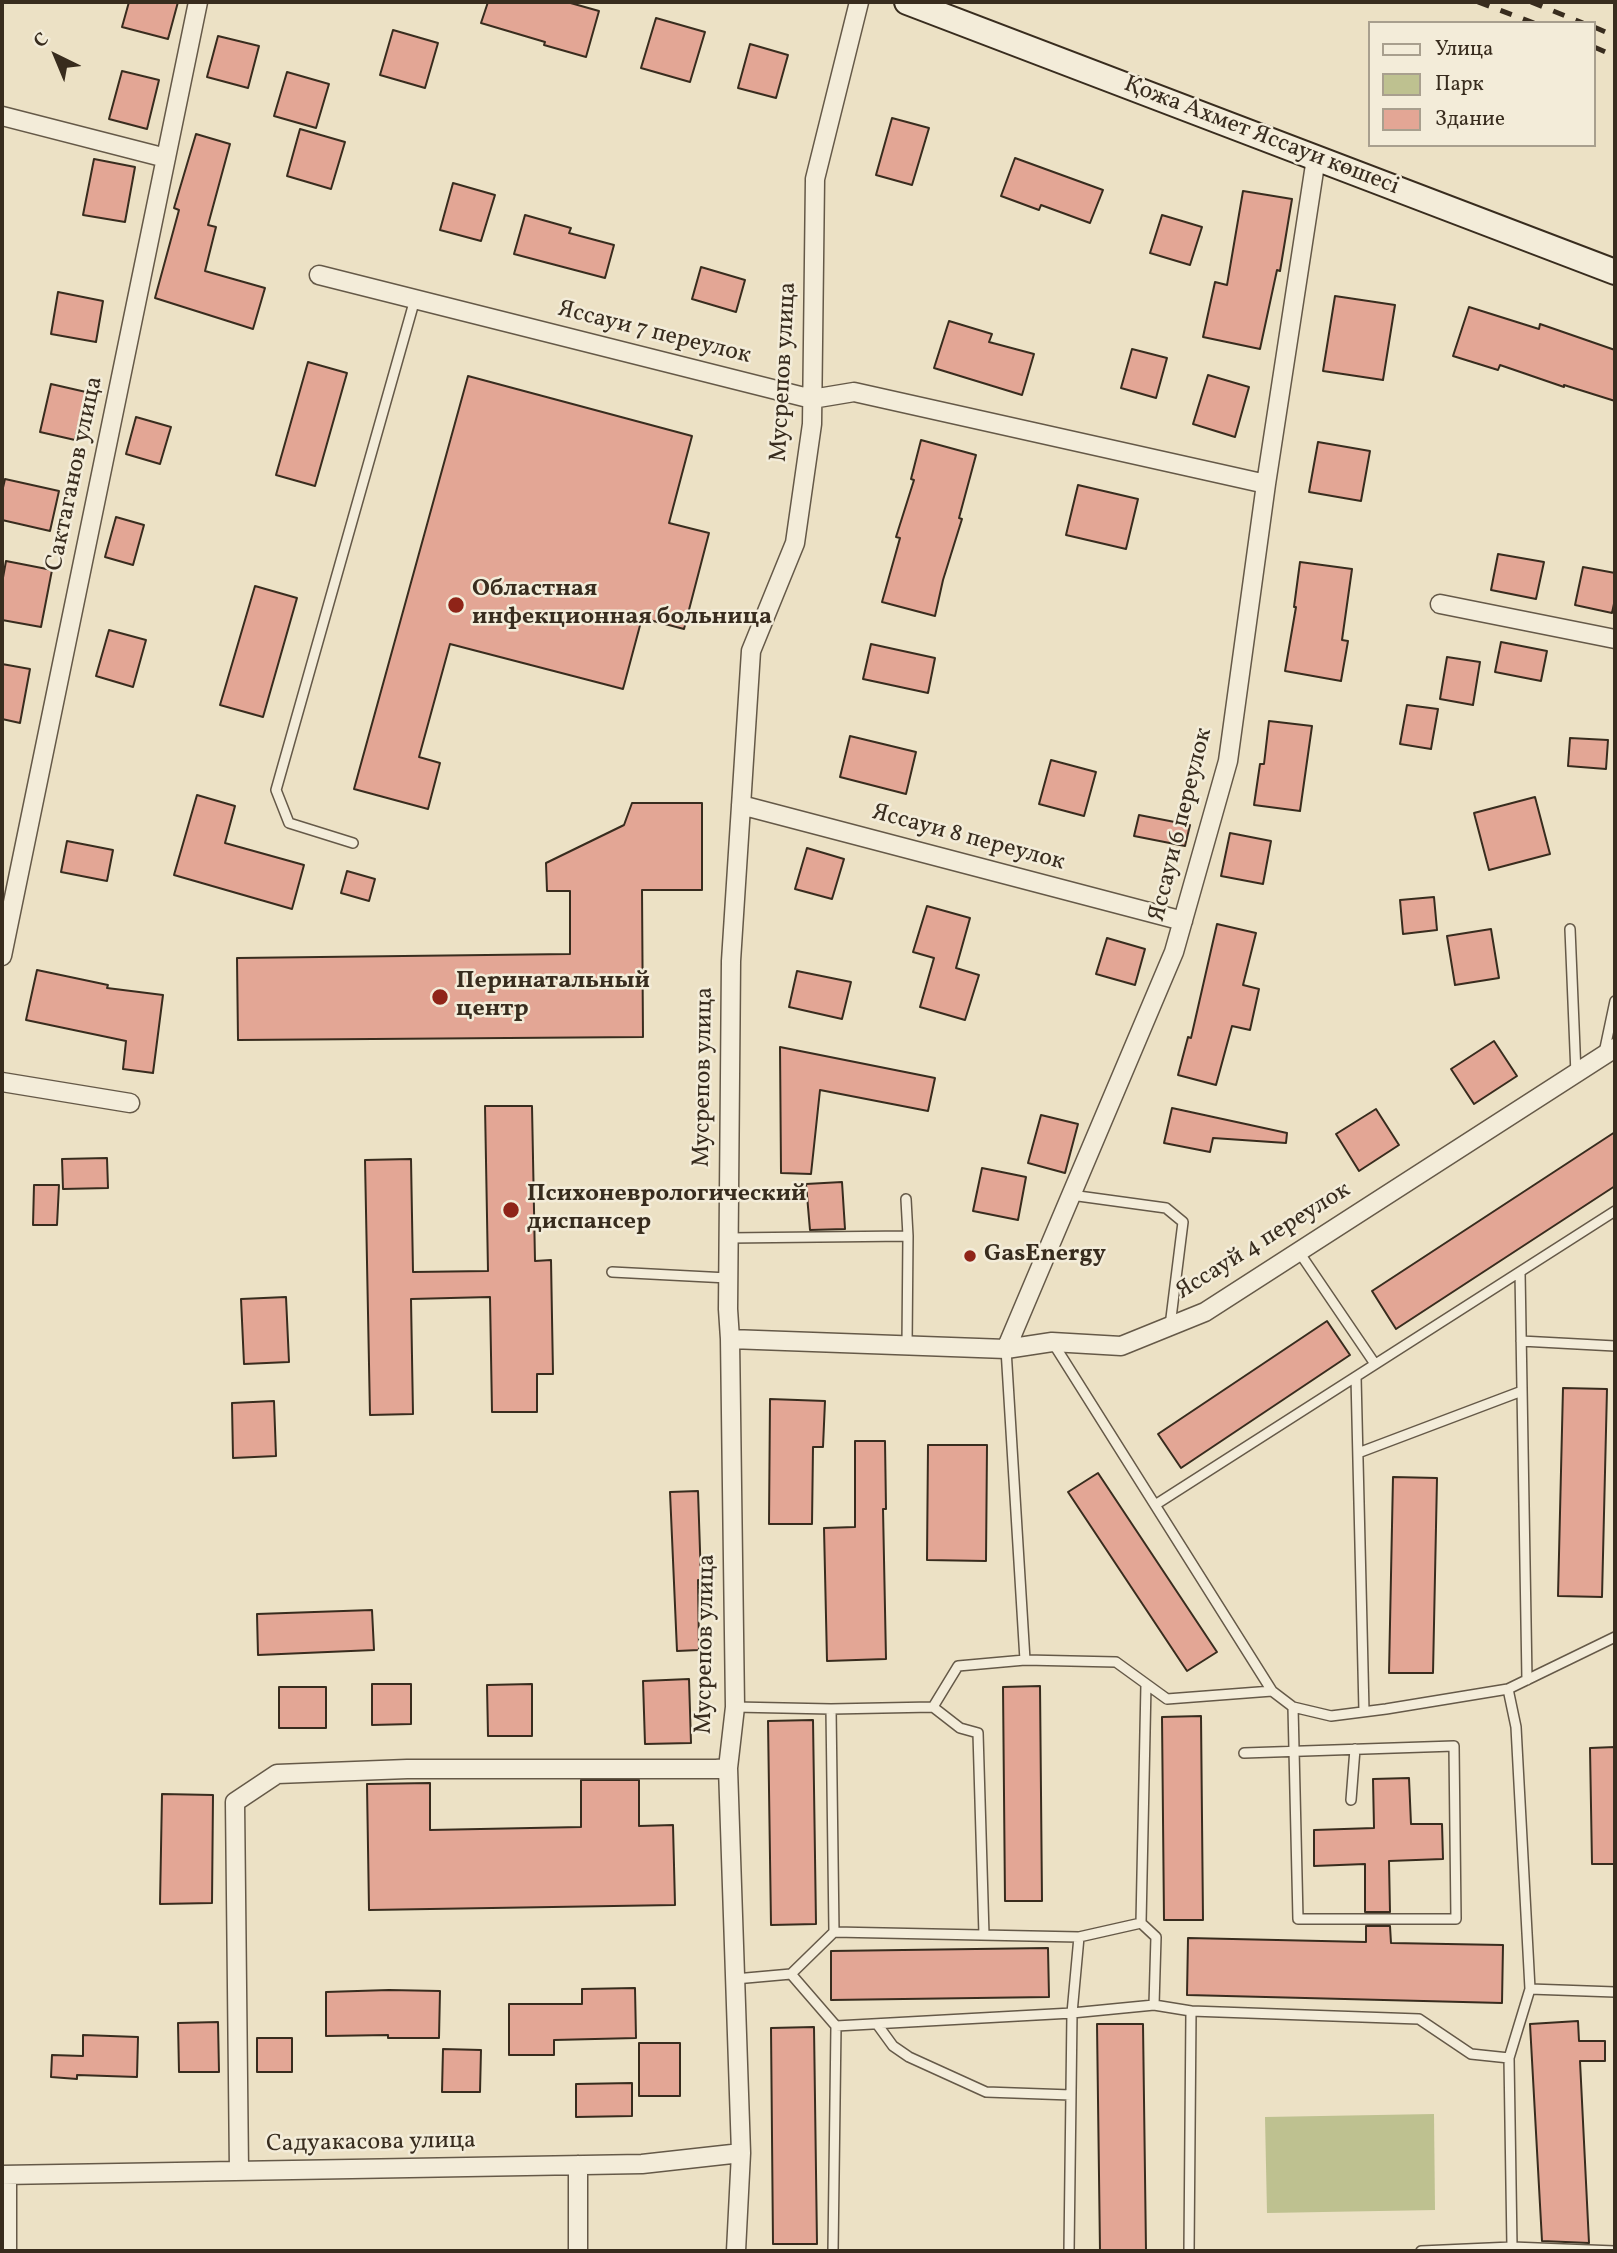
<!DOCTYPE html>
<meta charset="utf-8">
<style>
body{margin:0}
#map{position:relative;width:1617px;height:2253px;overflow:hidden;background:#ece1c5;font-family:Vollkorn,serif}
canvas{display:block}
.frame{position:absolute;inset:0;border:4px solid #382c1e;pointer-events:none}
.legend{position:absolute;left:1368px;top:21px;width:228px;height:126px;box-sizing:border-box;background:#f3ecd9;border:2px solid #a89f8e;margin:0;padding:9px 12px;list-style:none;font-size:21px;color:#382c1e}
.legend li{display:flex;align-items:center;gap:14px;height:35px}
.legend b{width:35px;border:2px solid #a89f8e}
.north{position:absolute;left:21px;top:21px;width:70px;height:70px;-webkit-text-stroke:5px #f3ecd9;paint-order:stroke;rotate:317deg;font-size:19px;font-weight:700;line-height:28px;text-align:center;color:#382c1e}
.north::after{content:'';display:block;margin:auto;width:24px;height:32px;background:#382c1e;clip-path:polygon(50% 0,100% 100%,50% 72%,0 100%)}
</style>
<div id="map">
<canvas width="1617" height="2253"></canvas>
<div class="frame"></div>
<ul class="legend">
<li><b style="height:9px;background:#f3ecd9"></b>Улица</li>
<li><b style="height:19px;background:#bec190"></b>Парк</li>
<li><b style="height:19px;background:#e3a695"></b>Здание</li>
</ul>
<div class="north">С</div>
</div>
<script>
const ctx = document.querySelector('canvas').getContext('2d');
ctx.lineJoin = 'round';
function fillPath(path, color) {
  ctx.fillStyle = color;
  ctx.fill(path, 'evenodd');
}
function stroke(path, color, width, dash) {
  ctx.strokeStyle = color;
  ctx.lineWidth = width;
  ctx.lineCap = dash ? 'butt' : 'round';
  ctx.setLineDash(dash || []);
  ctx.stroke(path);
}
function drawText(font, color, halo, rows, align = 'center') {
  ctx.font = font + ' Vollkorn,serif';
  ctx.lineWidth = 5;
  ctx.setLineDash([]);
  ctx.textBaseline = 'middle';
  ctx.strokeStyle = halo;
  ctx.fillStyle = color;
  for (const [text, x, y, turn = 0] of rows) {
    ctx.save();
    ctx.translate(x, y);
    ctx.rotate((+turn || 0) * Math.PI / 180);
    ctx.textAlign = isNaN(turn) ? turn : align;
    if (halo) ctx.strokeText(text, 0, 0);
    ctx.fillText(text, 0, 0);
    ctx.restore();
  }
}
fillPath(new Path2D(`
 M1434 2114 1435 2210 1267 2213 1265 2117Z`), '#bec190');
const building = new Path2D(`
 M129 2H178L168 39 122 27Z
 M488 2H567L599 11 586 57 544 45 545 42 481 23Z
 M656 18 705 32 690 82 641 68Z
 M393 30 438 43 425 88 380 75Z
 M218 36 259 46 248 88 207 77Z
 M750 44 788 55 776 98 738 88Z
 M122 71 159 80 147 129 109 119Z
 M287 72 329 84 316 128 274 116Z
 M892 118 929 128 912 185 876 175Z
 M300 129 345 142 331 189 287 176Z
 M196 134 230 144 208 225 216 227 205 271 265 288 253 329 155 298 179 210 174 208Z
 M1015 158 1103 190 1090 223 1041 205 1039 210 1001 196Z
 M94 159 135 167 125 222 83 215Z
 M453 183 495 195 481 241 440 230Z
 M1243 191 1292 199 1280 271 1277 270 1260 349 1203 337 1215 282 1227 285Z
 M525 215 571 228 569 233 614 245 605 278 514 254Z
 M1162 215 1202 227 1190 265 1150 253Z
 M701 267 745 280 736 312 692 299Z
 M58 292 103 301 96 342 51 334Z
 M1335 296 1395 305 1383 380 1323 371Z
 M1469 307 1539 329 1540 324 1615 350V401L1564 385V387L1500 365 1498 370 1453 356Z
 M949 321 992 334 989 342 1034 354 1022 395 934 368Z
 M1132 349 1167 358 1156 398 1121 388Z
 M308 362 347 373 315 486 276 475Z
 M1208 375 1249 387 1235 437 1193 424Z
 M468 376 692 436 669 523 709 533 684 629 642 618 623 689 450 644 419 757 440 763 428 809 354 789Z
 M51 384 86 392 75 440 40 432Z
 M136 417 171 427 160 464 126 454Z
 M921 440 976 455 959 518 962 519 943 580 935 616 882 602 900 538 896 537 914 480 911 479Z
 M1318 442 1370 451 1361 501 1309 492Z
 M5 479 59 491 50 531 2 520V492Z
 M1078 485 1138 499 1126 549 1066 535Z
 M116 517 144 525 133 565 105 557Z
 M1498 554 1544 562 1536 599 1491 590Z
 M6 561 52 570 41 627 2 620V583Z
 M1300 562 1352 569 1342 640 1348 641 1341 681 1285 671 1296 607H1294Z
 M1583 567 1615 573V599L1612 613 1575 605Z
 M255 586 297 598 263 717 220 705Z
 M109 630 146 640 133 687 96 676Z
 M1501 642 1547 651 1541 681 1495 672Z
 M871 644 935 658 928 693 863 679Z
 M1447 657 1480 662 1473 705 1440 699Z
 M2 664 30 669 20 723 2 719Z
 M1407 705 1438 709 1431 749 1400 744Z
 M1269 721 1312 726 1300 811 1254 805 1260 764H1264Z
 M850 736 916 752 906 794 840 777Z
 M1570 738 1608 740 1606 769 1568 766Z
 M1051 760 1096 772 1084 816 1039 804Z
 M197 795 235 806 225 843 304 865 292 909 174 875Z
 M1535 797 1550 854 1489 870 1474 813Z
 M632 803H702V890H642L643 1037 238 1040 237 958 570 954V891H547L546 863 624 825Z
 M1139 815 1190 825 1185 846 1134 836Z
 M1230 833 1271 841 1263 884 1221 876Z
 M67 841 113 850 107 881 61 872Z
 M807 848 844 859 832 899 795 889Z
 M347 871 375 879 369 901 341 893Z
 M1434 897 1437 930 1403 934 1400 900Z
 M927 906 970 918 956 968 979 975 965 1020 920 1007 934 958 913 952Z
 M1217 924 1256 933 1243 985 1259 989 1250 1030 1232 1026 1216 1085 1178 1075 1188 1037 1191 1038Z
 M1491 929 1499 978 1455 985 1447 936Z
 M1107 938 1145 949 1135 985 1096 974Z
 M37 970 108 985 107 988 163 995 153 1073 123 1069 126 1041 26 1020Z
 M797 971 851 982 842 1019 789 1007Z
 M1494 1041 1517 1076 1474 1104 1451 1069Z
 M780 1047 935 1078 928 1111 820 1090 811 1174 781 1173Z
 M485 1106H532L535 1261 551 1260 553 1374H537V1412H492L490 1297 411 1299 413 1414 370 1415 365 1160 411 1159 413 1272 488 1271Z
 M1172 1108 1287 1133 1286 1143 1213 1138 1210 1152 1164 1143Z
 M1376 1109 1399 1145 1359 1171 1336 1134Z
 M1041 1115 1078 1124 1065 1173 1028 1163Z
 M1615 1132V1186L1396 1329 1372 1291Z
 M107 1158 108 1188 63 1189 62 1159Z
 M982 1168 1026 1177 1018 1220 973 1211Z
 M842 1182 845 1229 810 1230 806 1184Z
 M34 1185H59L57 1225H33Z
 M286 1297 289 1362 244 1364 241 1299Z
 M1327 1321 1350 1355 1181 1468 1158 1434Z
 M1563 1388 1607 1389 1602 1597 1558 1596Z
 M770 1399 825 1401 823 1447H813L812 1524H769Z
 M274 1401 276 1456 233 1458 232 1403Z
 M855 1441H885L886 1509H883L886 1659 827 1661 824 1528 855 1527Z
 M928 1445H987L986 1561 927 1560Z
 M1098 1473 1217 1652 1187 1671 1068 1492Z
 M1393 1477 1437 1478 1433 1673H1389Z
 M698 1491 701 1580H698L699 1650 677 1651 670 1492Z
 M372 1610 374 1650 258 1655 257 1614Z
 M689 1679 691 1743 645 1744 643 1681Z
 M372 1684H411V1724L372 1725Z
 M532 1684V1736H488L487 1685Z
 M1040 1686 1042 1901H1005L1003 1687Z
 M279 1687H326V1728H279Z
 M1201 1716 1203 1920H1164L1162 1717Z
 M813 1720 816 1924 771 1925 768 1721Z
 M1615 1747V1864H1592L1590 1748Z
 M1409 1778 1411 1824H1442L1443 1859 1389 1861 1390 1912H1365V1864L1314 1866V1830L1374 1828 1373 1779Z
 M581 1780H639V1826L673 1825 675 1905 369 1910 367 1784 430 1783V1830L581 1827Z
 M162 1794 213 1795 212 1903 160 1904Z
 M1366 1926H1390L1391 1943 1503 1945 1502 2003 1187 1995 1188 1938 1366 1942Z
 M1048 1948 1049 1997 831 2000V1951Z
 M635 1988 636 2038 554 2040V2055H509V2004H582V1989Z
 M389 1990 440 1991 439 2038H388V2035L326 2036V1992Z
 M1578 2021 1579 2041H1605V2061H1580L1589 2243 1542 2241 1530 2024Z
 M218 2022 219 2072H179L178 2023Z
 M1097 2024H1143L1146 2251H1100Z
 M814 2027 817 2244H773L771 2028Z
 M83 2035 138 2037 137 2077 77 2075V2079L51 2077 52 2055 83 2056Z
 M257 2038H292V2072H257Z
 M639 2043H680V2096H639Z
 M443 2049 481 2050 480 2092H442Z
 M632 2083V2116L576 2117V2084Z`);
fillPath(building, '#e3a695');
stroke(building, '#382c1e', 2);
const lane = new Path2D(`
 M353 843 289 823 276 790 415 299
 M1570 929 1576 1074
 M1604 1053 1615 1001
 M1071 1195 1166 1208 1183 1222 1170 1326
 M729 1238 908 1236 906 1199
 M1299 1252 1375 1364
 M612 1272 728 1278
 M1520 1272 1527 1680
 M1521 1341 1615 1346
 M1053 1343 1272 1691 1293 1707 1331 1716 1386 1709 1508 1689 1615 1637
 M907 1345 908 1236
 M1006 1349 1025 1660
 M1356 1377 1364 1711
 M1358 1453 1522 1391
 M1155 1505 1615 1211
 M1508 1689 1516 1727 1530 1989
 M735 1707 831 1709 933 1707 958 1666 1025 1660 1116 1662 1167 1699 1272 1691
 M933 1707 960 1728 978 1733 984 1935
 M831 1709 834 1932
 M1244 1753 1454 1746 1456 1919H1298L1293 1707
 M1351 1800 1355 1749
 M1079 1937 1141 1923 1146 1684
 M791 1974 836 2026 1072 2013 1154 2005 1156 1937 1141 1923
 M735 1979 791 1974 834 1932 1079 1937 1072 2013 1069 2251
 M1154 2005 1191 2011
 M877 2024 893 2046 909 2057 986 2092 1071 2095
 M1512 2247 1509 2058 1530 1989 1615 1992
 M833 2251 836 2026
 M1189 2251 1191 2011 1419 2019 1471 2054 1509 2058
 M1421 2251 1512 2247 1615 2251`);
const street = new Path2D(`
 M2 116 166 158
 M319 275 812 399 854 392 1266 484
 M1440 604 1615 639
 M741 805 1183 921
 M2 956 198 2
 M2 1082 130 1103
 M730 1339 1006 1349 1052 1342 1121 1346 1205 1312 1615 1048
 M1006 1349 1174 952 1228 761 1266 484 1316 158
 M239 2171 235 1802 277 1774 407 1769H716L728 1768
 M2 2175 642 2164 741 2153
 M7 2251V2175
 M578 2251V2165
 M736 2251 741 2153 728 1768 735 1707 730 1339 728 1309 731 961 751 651 795 543 812 424 815 179 859 2`);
const secondary = new Path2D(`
 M907 2 1615 272`);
stroke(lane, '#655948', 12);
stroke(street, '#655948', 21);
stroke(secondary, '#382c1e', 28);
stroke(lane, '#f3ecd9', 9);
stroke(street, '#f3ecd9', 18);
stroke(secondary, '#f3ecd9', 24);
stroke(new Path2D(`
 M1478 2 1534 23
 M1531 2 1583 23
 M1594 27 1615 36
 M1594 47 1615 56`), '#382c1e', 5, [12, 12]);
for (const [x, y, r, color] of [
 [456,605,9,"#8f2418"],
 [440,997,9,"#8f2418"],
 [511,1210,9,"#8f2418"],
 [970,1256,7,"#8f2418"]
]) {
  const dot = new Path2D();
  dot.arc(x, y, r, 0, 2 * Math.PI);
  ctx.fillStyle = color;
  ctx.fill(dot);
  stroke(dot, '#f3ecd9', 2.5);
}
drawText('24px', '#382c1e', '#f3ecd9', [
 ["Қожа Ахмет Яссауи көшесі",1261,137,21],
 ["Яссауи 7 переулок",654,334,14],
 ["Мусрепов улица",785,372,-87],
 ["Сактаганов улица",76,474,-78],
 ["Яссауи 6 переулок",1182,825,-76],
 ["Яссауи 8 переулок",968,839,15],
 ["Мусрепов улица",705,1077,-89],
 ["Яссауй 4 переулок",1264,1242,-32],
 ["Мусрепов улица",707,1644,-89],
 ["Садуакасова улица",371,2144,-1]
]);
drawText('bold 24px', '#382c1e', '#f3ecd9', [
 ["Областная",472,591],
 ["инфекционная больница",472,619],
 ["Перинатальный",456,983],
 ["центр",456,1011],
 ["Психоневрологический",527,1196],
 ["диспансер",527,1224],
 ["GasEnergy",984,1256]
], 'left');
</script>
